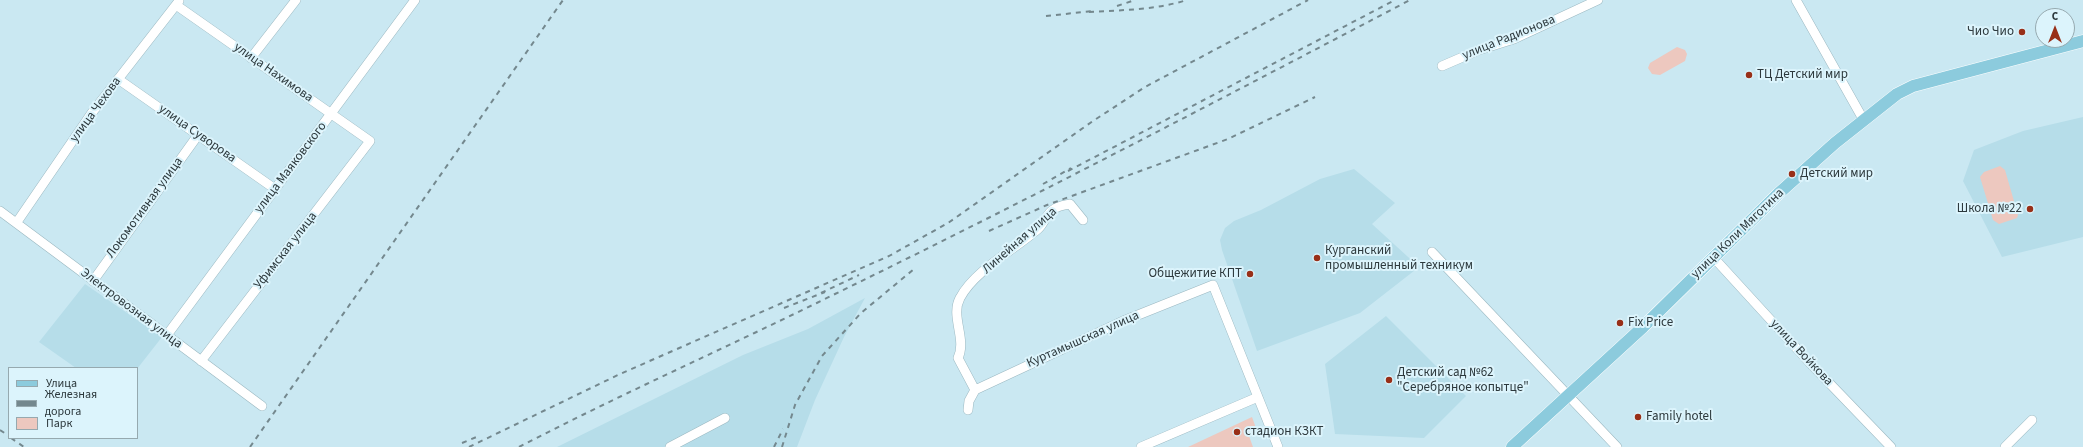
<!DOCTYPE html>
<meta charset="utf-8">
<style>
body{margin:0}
#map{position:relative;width:2083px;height:447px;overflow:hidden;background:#cae8f2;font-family:"Source Sans 3",sans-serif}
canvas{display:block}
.legend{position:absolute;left:8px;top:367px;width:130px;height:72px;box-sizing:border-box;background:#dcf4fc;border:1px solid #96a9af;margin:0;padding:5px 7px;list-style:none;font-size:12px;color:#2c383c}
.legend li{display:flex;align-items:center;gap:8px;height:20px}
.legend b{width:20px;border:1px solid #96a9af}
.north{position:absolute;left:2035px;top:8px;width:40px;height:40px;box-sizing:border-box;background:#dcf4fc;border:1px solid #96a9af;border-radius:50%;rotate:0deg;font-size:11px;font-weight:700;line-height:16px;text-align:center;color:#2c383c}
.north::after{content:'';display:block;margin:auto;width:14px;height:18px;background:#982f18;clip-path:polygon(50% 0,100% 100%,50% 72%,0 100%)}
</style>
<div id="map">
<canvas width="2083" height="447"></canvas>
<ul class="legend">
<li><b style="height:5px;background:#8ccbdd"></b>Улица</li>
<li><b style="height:5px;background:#74888e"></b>Железная дорога</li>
<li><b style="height:11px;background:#edc8bf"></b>Парк</li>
</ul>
<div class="north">С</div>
</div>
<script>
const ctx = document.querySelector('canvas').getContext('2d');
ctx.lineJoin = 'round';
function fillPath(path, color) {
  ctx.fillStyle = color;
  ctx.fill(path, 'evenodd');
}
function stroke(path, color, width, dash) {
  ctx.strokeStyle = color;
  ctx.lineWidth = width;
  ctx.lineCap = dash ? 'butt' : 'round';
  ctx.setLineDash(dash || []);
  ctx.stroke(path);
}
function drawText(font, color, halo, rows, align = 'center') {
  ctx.font = font + ' "Source Sans 3",sans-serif';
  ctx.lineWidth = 4;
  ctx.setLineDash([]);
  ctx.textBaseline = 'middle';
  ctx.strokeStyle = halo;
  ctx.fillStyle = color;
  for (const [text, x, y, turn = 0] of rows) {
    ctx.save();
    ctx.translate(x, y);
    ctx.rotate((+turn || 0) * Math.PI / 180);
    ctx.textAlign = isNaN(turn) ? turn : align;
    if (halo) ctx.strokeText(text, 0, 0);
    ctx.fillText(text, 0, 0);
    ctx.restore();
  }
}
fillPath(new Path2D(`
 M2083 117V237L2002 257 1963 181 1974 150 2023 131Z
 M1354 169 1395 203 1372 224 1419 267 1360 313 1257 351 1222 250 1220 240 1225 228 1234 221 1261 210 1320 179Z
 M85 284 162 337 137 369 76 368 39 342Z
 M865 298 844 337 815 400 797 447H557L743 355 808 329Z
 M1386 316 1466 396 1424 438 1335 434 1325 364Z`), '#b6dde9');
fillPath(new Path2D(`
 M1677 47 1685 50 1687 54 1685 61 1660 75 1652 74 1648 68 1650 63Z
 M2000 166 2005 170 2018 215 2017 218 1999 224 1993 220 1980 177 1984 172Z
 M1252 417 1256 428 1254 430 1257 433 1249 436 1253 447H1188Z`), '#edc8bf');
const minor = new Path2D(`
 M1796 0 1863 119
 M176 5 370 141 201 361
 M251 58 296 0
 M1442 66 1479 50 1514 39 1598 0
 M118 79 275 189
 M0 211 262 406
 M17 222 91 114 179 1
 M1432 252 1617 447
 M1714 258 1810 363 1891 447
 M93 281 198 135
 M167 335 415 0
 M975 390 958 358C967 339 950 316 960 298 974 271 1015 249 1038 229 1044 224 1046 214 1053 210 1057 206 1064 205 1070 204L1083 220
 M968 410 969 401 975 390 1123 321 1213 285 1278 447
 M670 447 725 418
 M1141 447 1258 397
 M2005 447 2032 420`);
const major = new Path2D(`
 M1512 447 1643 327 1778 194 1835 143 1897 94 1913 86 2083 41`);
stroke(minor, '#9bb8c1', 10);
stroke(major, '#fff', 13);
stroke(minor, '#fff', 9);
stroke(major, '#8ccbdd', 12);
stroke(new Path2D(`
 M1117 6 1135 0
 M1089 12C1122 10 1155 10 1187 0
 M1046 16 1093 11
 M1068 171 1395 0
 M1043 184 1071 168
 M989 231 1047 205 1228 139 1315 97
 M821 293 859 275
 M784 308 825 292
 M0 430 9 436
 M11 438 24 447
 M462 443 479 436
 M250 447 563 0
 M469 447 620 374 889 256 948 223 1093 121 1145 87 1308 0
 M519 447C623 393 730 346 835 294 1028 200 1219 100 1410 0
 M774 447 783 429
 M782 447 795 405 822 356 861 313 914 269`), '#74888e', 2, [5, 5]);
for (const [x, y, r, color] of [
 [2022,32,4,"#982f18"],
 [1749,75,4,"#982f18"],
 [1792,174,4,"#982f18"],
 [2030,209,4,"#982f18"],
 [1317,258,4,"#982f18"],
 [1250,274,4,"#982f18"],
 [1620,323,4,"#982f18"],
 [1389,380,4,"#982f18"],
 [1638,417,4,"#982f18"],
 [1237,432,4,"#982f18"]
]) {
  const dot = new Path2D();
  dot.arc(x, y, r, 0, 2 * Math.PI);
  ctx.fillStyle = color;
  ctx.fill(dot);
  stroke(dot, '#dcf4fc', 1.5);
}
drawText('13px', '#2c383c', '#dcf4fc', [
 ["Чио Чио",2014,32,"right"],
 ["ТЦ Детский мир",1757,75],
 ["Детский мир",1800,174],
 ["Школа №22",2022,209,"right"],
 ["Курганский",1325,251],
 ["промышленный техникум",1325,266],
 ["Общежитие КПТ",1242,274,"right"],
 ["Fix Price",1628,323],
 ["Детский сад №62",1397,373],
 ["\"Серебряное копытце\"",1397,388],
 ["Family hotel",1646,417],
 ["стадион КЗКТ",1245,432]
], 'left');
drawText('13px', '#2c383c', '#dcf4fc', [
 ["улица Радионова",1509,38,-22],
 ["улица Нахимова",273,73,35],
 ["улица Чехова",96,110,-54],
 ["улица Суворова",197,134,35],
 ["улица Маяковского",291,168,-53],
 ["Локомотивная улица",145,208,-54],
 ["улица Коли Мяготина",1738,234,-44],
 ["Линейная улица",1020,241,-41],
 ["Уфимская улица",286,251,-52],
 ["Электровозная улица",131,309,37],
 ["Куртамышская улица",1083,340,-24],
 ["улица Войкова",1801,353,47]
]);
</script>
